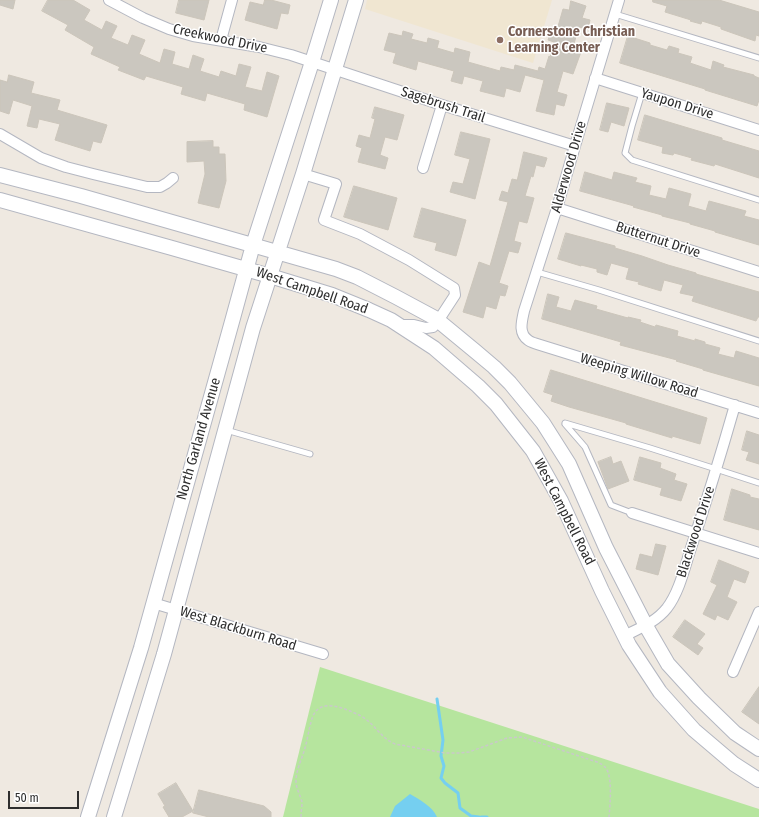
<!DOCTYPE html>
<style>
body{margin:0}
#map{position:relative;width:759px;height:817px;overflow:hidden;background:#efe9e1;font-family:"Fira Sans Condensed",sans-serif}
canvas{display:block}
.scale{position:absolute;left:8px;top:791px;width:71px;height:18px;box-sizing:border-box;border:2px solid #2e2e2e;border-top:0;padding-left:5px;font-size:12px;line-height:14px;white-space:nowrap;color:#2e2e2e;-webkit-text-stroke:3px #fff;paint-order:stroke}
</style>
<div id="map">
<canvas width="759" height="817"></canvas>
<div class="scale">50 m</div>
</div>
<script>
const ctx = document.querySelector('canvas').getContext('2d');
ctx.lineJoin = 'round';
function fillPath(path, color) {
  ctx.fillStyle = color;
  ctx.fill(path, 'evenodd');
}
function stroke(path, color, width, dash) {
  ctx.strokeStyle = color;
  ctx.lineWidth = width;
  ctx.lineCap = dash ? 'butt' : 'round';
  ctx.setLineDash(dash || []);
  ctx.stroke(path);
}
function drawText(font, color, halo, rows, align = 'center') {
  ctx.font = font + ' "Fira Sans Condensed",sans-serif';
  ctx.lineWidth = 3;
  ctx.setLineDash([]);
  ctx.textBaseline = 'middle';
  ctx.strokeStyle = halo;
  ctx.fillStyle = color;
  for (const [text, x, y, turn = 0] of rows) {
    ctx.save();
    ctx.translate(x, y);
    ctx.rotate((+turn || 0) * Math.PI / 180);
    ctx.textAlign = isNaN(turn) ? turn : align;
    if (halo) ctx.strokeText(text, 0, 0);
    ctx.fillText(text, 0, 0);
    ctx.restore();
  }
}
fillPath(new Path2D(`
 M367 0H552L533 63 365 9Z`), '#f0e6d1');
fillPath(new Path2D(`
 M320 667 759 809V817H283Z`), '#b6e59e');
fillPath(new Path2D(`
 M410 794C420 800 432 806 437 817H390L395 806Z`), '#75cff0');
stroke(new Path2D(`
 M437 699 443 740 441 756 444 766 441 778 445 783 458 793 460 808 471 816 479 817
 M481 817H487`), '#75cff0', 3);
const building = new Path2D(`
 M0 0H15L13 9 0 5Z
 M48 0H73L90 10 84 20 102 30 106 21 117 26 111 38 128 45 132 35 145 40 139 54 160 63 164 49 175 52 172 64 189 69 193 55 204 59 200 71 219 77 221 71 236 76 239 64 251 67 245 87 262 91 267 72 279 76 267 117 244 110 245 104 207 93 205 101 181 94 183 87 146 76 144 80 118 70 120 67 91 54 94 47 65 30 68 25 42 11Z
 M179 0H209L204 20 176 13Z
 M265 0H271L290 5 288 14 281 13 277 29 245 20 250 2 263 5Z
 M653 0H719L759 12V36L756 35 755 41 721 29V27L702 21 701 24 690 21 691 20 665 12 667 6 653 2Z
 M571 1 586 6 582 18 590 20 588 29 579 27 572 50 581 52 573 74 563 71 557 92 567 95 564 106 556 104 554 115 536 111 544 80 525 75 520 92 506 88 504 97 480 91 483 81 464 76 462 84 451 81 454 71 418 61 416 70 393 63 396 53 384 50 389 33 402 36 403 31 413 34 411 39 427 43 428 38 439 41 437 48 454 53 455 48 470 52 468 62 500 71 501 67 514 70 515 65 538 71 539 67 545 69 549 56 550 57 554 42 548 40 552 29 557 30 563 9 569 10Z
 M628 36 650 43V45L667 50 669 46 679 49 678 53 692 57 690 63 711 70 713 61 724 65 723 67 754 75V76L759 78V100L757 106 705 90V89L620 63Z
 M9 75 34 82 31 93 60 100 57 110 107 125 101 143 93 141 90 151 55 140 60 124 39 119 37 128 27 126 32 106 13 100 9 114 0 111V80L7 82Z
 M607 103 629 108 624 126 611 122 608 132 600 130Z
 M375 107 404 115 397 140 385 137 380 155 388 158 385 169 358 162 362 148 356 146 359 135 370 138 375 119 372 118Z
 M645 115 695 130 722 138V140L759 151V178L715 164 714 166 691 160 692 158 674 153 673 155 662 153 663 147 638 140Z
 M461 132 490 139 475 199 450 192 453 182 463 184 470 159 455 155Z
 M213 141V147H219V154H225L226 181 219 208 198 203 205 174 204 161 187 162V142Z
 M524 152 547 158 544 167 536 165 533 177 531 176 525 196 534 198 527 223 519 221 514 241 521 243 518 253 509 251 499 283 508 286 505 296 500 295 496 309 486 306 483 318 463 312 479 262 490 266 508 202 499 200 502 191 508 193 512 179 517 180Z
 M585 172 612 180 614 172 637 178 635 182 651 186 649 195 666 199 669 188 691 194 688 206 706 211 709 201 746 211 744 216 759 220V245L715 232V231L690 224V223L662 216V215L633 207 634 206 580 191Z
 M354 186 397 198 388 230 344 217Z
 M422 208 466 220 456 256 435 250 437 243 414 237Z
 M566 233 615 246V248L642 256 668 265 696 273V274L759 292V317H758L756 321 692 301 694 296 680 293 683 285 664 280 661 291 638 284 639 282 626 279 629 268 611 263 607 275 597 272V269L581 265V266L558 259Z
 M548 294 559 297 556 307 571 311 575 300 597 306 596 309 628 318V317L641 320 640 322 655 327 656 325 678 331 677 336 695 341V339L705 342V344L720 348 718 354 734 358 736 351 759 358V386L703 370V369L676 361 677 360 620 345 621 342 542 319Z
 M551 370 707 418 700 444 672 436V438L626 424V423L569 407 551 401 553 395 544 392Z
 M747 431 759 435V464L746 460 749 452 742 450Z
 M611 457 613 464 621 461 629 481 608 489 598 462Z
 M640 457 661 463 660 468 676 474 674 480 687 484 681 501 660 495 662 488 634 480Z
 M732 489 750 495V497L759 499V530L724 520Z
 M656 544 666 546 658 575 636 569 640 554 652 557Z
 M719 560 749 572 745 583 734 579 727 597 737 602 728 620 717 615 715 620 703 614 717 585 711 582Z
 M685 620 705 634 697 644 703 648 698 655 673 637Z
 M759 687V724L742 712Z
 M176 783 193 811 182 817H169L163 807 165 806 158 794Z
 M199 790 264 806 271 812V817H209L193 813Z`);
fillPath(building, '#cbc7bf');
stroke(building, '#cbc5ba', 1);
const service = new Path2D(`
 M615 14 759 58
 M642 93 632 126 625 153 632 160 759 200
 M537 272 599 290 759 341
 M565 423 650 448 716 469 759 483
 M565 424 585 447 611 505 632 513
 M226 430 310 454`);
const minor = new Path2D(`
 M109 0 143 18 169 29 193 36 259 47 291 55 442 105 575 146
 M619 0 575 146 557 208 524 311C522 321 518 333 528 340 530 342 534 343 537 344L759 413
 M221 40 232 0
 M595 78 759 130
 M0 134 41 158 66 167 93 174 147 187H160L167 183 173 178
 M423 168 442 105
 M303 174 336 184 324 220 360 234 409 260 454 288 455 295 438 321 433 327 426 328 414 325H399
 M557 208 759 272
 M632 513 759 553
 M153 603 323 654
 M624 636C640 628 656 622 667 608 679 592 684 570 690 551 706 503 721 454 735 405
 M733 672 759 612`);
const secondary = new Path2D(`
 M0 175 81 196 336 269 357 277 396 297 435 318 475 351 494 367 510 383 543 423 569 464 606 548 646 626 668 664 699 698 735 733 759 749
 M0 200 172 248 270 276 332 295 369 310 391 320 434 348 478 386 496 404 533 451 561 501 602 591 629 645 660 692 694 730 734 764 759 780
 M88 817 141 648 233 318 253 245 312 62 331 0
 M114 817 164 654 253 328 303 174 356 0`);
stroke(service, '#b4b7c1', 7);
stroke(minor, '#b4b7c1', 12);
stroke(secondary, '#b4b7c1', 16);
stroke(new Path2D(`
 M301 817C301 812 302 807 302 802 300 795 296 788 296 781 296 770 302 759 305 748 308 738 309 726 313 716 321 697 346 709 359 715 374 722 380 738 395 744L445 753H460L469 752 507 738 522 737 597 762C600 763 603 765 605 767 613 775 610 805 609 817`), '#c9c9c9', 1.5, [3, 2]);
stroke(service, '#fff', 5);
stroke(minor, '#fff', 10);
stroke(secondary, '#fff', 14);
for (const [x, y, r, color] of [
 [500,40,4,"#8d6e63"]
]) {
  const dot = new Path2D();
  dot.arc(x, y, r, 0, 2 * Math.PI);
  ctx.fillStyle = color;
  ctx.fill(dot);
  stroke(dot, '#fff', 1.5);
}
drawText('bold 14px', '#785e54', '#fff', [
 ["Cornerstone Christian",508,32],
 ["Learning Center",508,48]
], 'left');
drawText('14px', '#2e2e2e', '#fff', [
 ["Creekwood Drive",220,39,12],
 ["Yaupon Drive",677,104,17],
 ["Sagebrush Trail",443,105,18],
 ["Alderwood Drive",569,167,-74],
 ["Butternut Drive",658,240,18],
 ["West Campbell Road",312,291,19],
 ["Weeping Willow Road",639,376,17],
 ["North Garland Avenue",199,439,-74],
 ["West Campbell Road",564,512,63],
 ["Blackwood Drive",696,532,-72],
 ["West Blackburn Road",238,629,17]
]);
</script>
